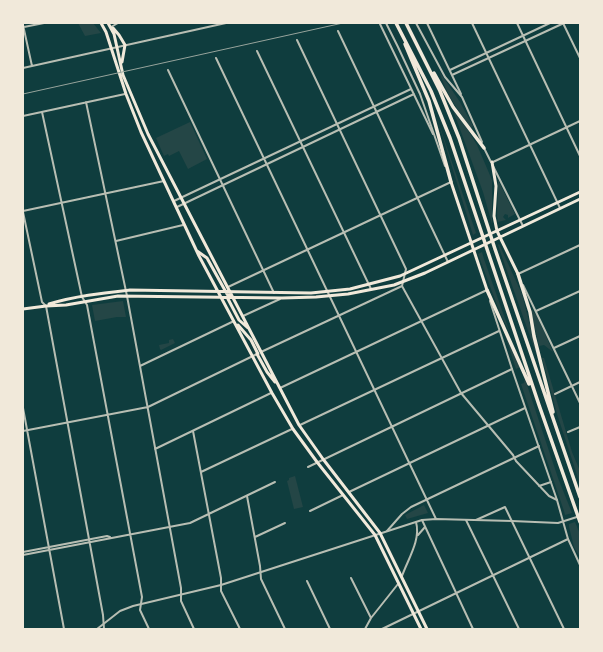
<!DOCTYPE html>
<style>
body{margin:0}
#map{position:relative;width:603px;height:652px;overflow:hidden;background:#0f3d3e;font-family:Spectral,serif}
canvas{display:block}
.frame{position:absolute;inset:0;border:24px solid #f1e9da;pointer-events:none}
</style>
<div id="map">
<canvas width="603" height="652"></canvas>
<div class="frame"></div>
</div>
<script>
const ctx = document.querySelector('canvas').getContext('2d');
ctx.lineJoin = 'round';
function fillPath(path, color) {
  ctx.fillStyle = color;
  ctx.fill(path, 'evenodd');
}
function stroke(path, color, width, dash) {
  ctx.strokeStyle = color;
  ctx.lineWidth = width;
  ctx.lineCap = dash ? 'butt' : 'round';
  ctx.setLineDash(dash || []);
  ctx.stroke(path);
}
fillPath(new Path2D(`
 M78 23H93L101 33 85 36Z
 M439 71 460 102 473 126 471 128C457 110 446 93 439 71Z
 M453 110 466 127 477 145 492 180V224L483 192Z
 M435 112 476 233 473 235Z
 M190 122 207 159 188 169 179 151 169 156 168 154 164 156 156 138Z
 M498 180 515 214 508 218V215L505 214 503 217 506 220 498 222 497 216Z
 M499 244 522 294 540 365 500 251 498 245Z
 M482 252 484 259 510 333 500 313 478 254Z
 M123 301 126 317H117L95 321 92 305Z
 M532 310 537 316 553 352 544 345 539 346 531 311Z
 M503 329H504L520 367 516 369Z
 M173 339 175 343 161 350 160 349 159 345 169 343V340Z
 M542 358H544L572 452 580 471V484L557 414Z
 M525 379 558 478 572 513 565 515 564 511 521 384 524 383Z
 M295 476 303 507 294 509 287 481 289 480V478Z
 M424 505 428 513 407 519 405 515Z
 M575 522 580 534V557L574 547 569 527V524Z`), '#244646');
stroke(new Path2D(`
 M427 23 461 94
 M472 23 560 208
 M517 23 580 156
 M563 23 580 58
 M380 24 433 134
 M23 25 32 66
 M24 27 44 23
 M111 27 118 23
 M338 31 448 262
 M297 40 406 269 402 286 461 393 513 455 516 461 549 496 557 500
 M257 51 371 289
 M216 58 436 519
 M23 68 226 23
 M168 70 274 293
 M450 70 550 23
 M452 75 564 23
 M86 102 127 296 181 588V601L194 629
 M42 112 82 297 87 305 142 597 140 610 149 629
 M23 116 125 94
 M493 162 580 121
 M493 166 523 226
 M174 201 411 89
 M177 207 414 94
 M23 211 164 181
 M23 212 42 302 46 306 103 615 104 629
 M116 241 183 225
 M518 274 580 245
 M228 287 451 182
 M536 311 580 291
 M243 316 280 299
 M554 348 580 336
 M261 352 402 286
 M140 366 234 321
 M280 388 487 290
 M555 394 580 382
 M23 408 64 629
 M300 425 499 331
 M23 431 148 407 257 354
 M193 431 221 578V591L240 629
 M568 432 580 427
 M155 449 271 393
 M308 467 512 369
 M201 472 292 429
 M539 486 551 482
 M349 492 525 408
 M247 496 260 566 261 579 285 629
 M310 511 343 495
 M422 520 473 629
 M466 520 519 629
 M476 520 505 507 564 629
 M387 531 402 514 411 507 539 446
 M418 535 425 527
 M255 537 285 523
 M23 552 107 536 110 537
 M23 555 190 523 275 482
 M402 576C408 559 421 540 416 522
 M351 578 371 618
 M307 581 330 629
 M365 629 371 618 398 584
 M382 629 568 539`), '#b8beb3', 2);
stroke(new Path2D(`
 M386 23 398 47 420 94 445 166
 M416 23 445 77 462 97 482 142
 M484 148 491 162
 M523 285 580 403
 M490 301 512 369 557 500 568 539 580 565
 M97 629 120 611 133 606 221 585 422 520 436 519 512 521 558 523 580 516`), '#b8beb3', 2);
stroke(new Path2D(`
 M101 23 106 32 126 94 141 132 199 256 272 393 293 429 317 462 375 535 421 629
 M108 23 114 34 123 75 148 134 299 425 323 459 380 533 427 629
 M113 28 119 35 125 45 122 62
 M492 162 496 186 494 216 497 231 518 274
 M451 182 487 290
 M197 251 207 258 227 294 231 297
 M227 297 239 320 248 328
 M49 304C75 296 103 293 130 290L311 293 350 289 400 276 580 192
 M23 309 46 306 66 305 118 296 282 298 316 297 348 294 394 285 425 273 580 199
 M238 325 251 340 258 354
 M257 354 267 372 275 382`), '#f1e9da', 3);
stroke(new Path2D(`
 M396 23 431 91 450 138 539 405 580 522
 M406 23 440 91 459 138 495 249 580 497
 M405 44 429 101 451 182
 M434 73 453 107 484 148
 M518 274 530 312 534 336 553 412
 M487 290 529 384`), '#f1e9da', 3.5);
stroke(new Path2D(`
 M23 94 343 23`), '#97a49c', 1);
</script>
